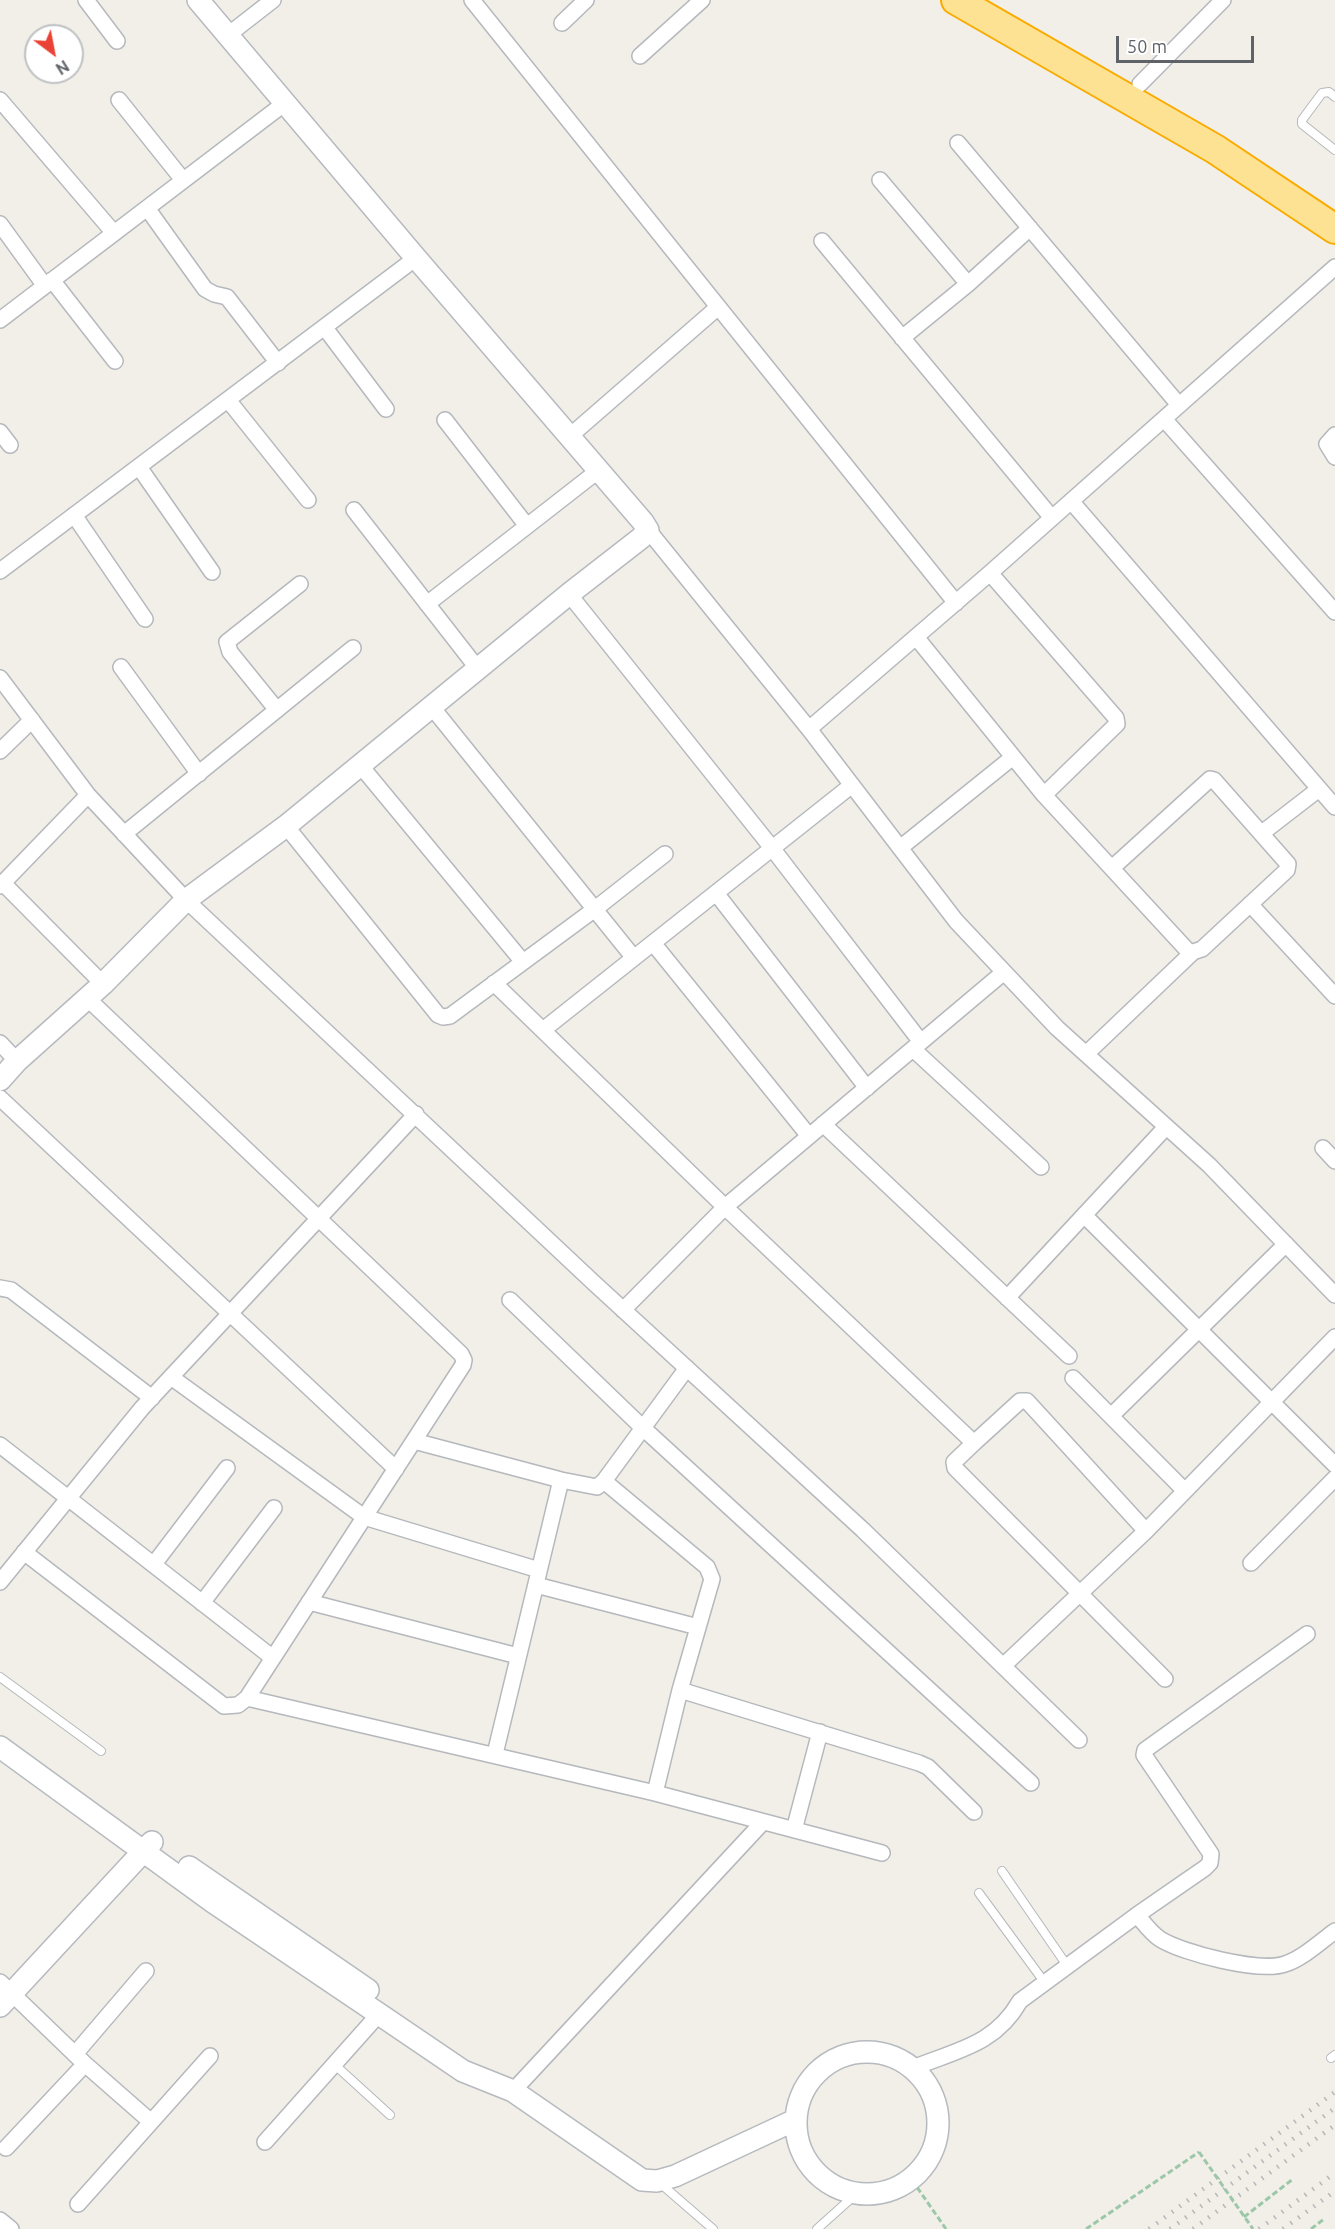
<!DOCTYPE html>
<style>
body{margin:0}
#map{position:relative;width:1335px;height:2229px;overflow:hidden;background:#f1efe8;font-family:Ubuntu,sans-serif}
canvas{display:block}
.north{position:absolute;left:24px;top:24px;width:60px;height:60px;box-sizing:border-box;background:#fff;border:2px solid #bfc1c3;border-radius:50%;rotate:148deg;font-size:16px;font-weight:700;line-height:24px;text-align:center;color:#5f6368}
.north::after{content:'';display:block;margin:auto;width:21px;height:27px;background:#ea4335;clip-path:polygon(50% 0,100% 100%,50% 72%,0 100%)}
.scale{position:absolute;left:1116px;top:36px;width:138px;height:27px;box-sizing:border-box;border:3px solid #5f6368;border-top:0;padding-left:8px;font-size:18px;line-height:21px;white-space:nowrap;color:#5f6368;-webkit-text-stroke:4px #fff;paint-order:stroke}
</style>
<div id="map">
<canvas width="1335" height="2229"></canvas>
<div class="north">N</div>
<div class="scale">50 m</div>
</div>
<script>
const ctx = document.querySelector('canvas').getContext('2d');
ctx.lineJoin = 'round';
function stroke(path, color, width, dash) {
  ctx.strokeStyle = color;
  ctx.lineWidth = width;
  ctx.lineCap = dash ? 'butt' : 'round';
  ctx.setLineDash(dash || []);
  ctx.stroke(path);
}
const lane = new Path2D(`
 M1335 97 1329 92 1322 93 1302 120V124L1335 150
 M0 1677 101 1751
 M1002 1871 1068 1967
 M979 1893 1045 1983
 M1331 2058 1335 2055
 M335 2065 390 2115
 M661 2184 713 2229
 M817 2229 856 2194`);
const street = new Path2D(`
 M86 0 117 41
 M472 0 956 603
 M562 23 586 0
 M228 35 273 0
 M640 56 702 0
 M1140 84 1223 0
 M0 100 114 233
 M119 100 183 180
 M958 143 1179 405
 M880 180 968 284
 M147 208 205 289 214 294 227 297 278 363
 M0 224 45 286
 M822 241 1052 518
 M52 280 115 361
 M0 320 285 103
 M325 328 386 409
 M902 338 968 284 1030 228
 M228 400 308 500
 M1164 419 1335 612
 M445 420 527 526
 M0 432 10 445
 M1335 435 1327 444 1335 457
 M570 436 717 308
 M139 467 212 572
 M1071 501 1335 807
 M354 510 478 669
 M74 515 145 619
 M648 530 809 729 990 573 1335 267
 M0 571 416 258
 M990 573 1116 718 1117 724 1044 795
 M569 594 772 848 921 1042
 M427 604 599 470
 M916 637 1044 795 1188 951 1193 952 1202 949 1287 870 1288 864 1214 780 1210 779 1112 868
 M121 667 199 774
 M0 678 88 795 186 900 594 1283 863 1530 1079 1740
 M431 706 634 958
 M277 710 230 652 227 642 300 584
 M809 729 956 921 1057 1028 1209 1165 1335 1295
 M0 751 32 720
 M360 765 523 962
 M286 826 438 1015 443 1017 450 1016 595 909 665 854
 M1262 833 1319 789
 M124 834 353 648
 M900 848 1013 757
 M3 883 103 984
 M0 886 88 795
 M716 893 867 1088
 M1250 904 1335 996
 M653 943 809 1136
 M494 983 725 1207 974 1443 954 1462 955 1468 1165 1679
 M543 1030 852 785
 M0 1043 17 1061
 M913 1049 1041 1167
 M1086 1054 1193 952
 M0 1098 396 1469
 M823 1124 1069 1356
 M1323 1148 1335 1161
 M1084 1215 1335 1465
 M0 1288 11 1290 152 1398
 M1007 1298 1166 1127
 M510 1300 643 1428 1031 1783
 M623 1310 725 1207 1004 972
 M171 1377 364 1517 539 1570
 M1073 1378 1185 1491
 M1111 1416 1286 1244
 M414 1441 561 1480 597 1487 604 1481 687 1368
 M974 1443 1020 1401H1027L1146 1531
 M0 1445 273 1658
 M604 1481 707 1567 712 1579 680 1690 655 1793
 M24 1552 224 1706 238 1705 247 1698 463 1365 464 1360 461 1354 87 998
 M1251 1563 1335 1478
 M154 1564 227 1468
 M0 1582 142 1408 416 1114
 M536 1585 698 1627
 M309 1602 518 1656
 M202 1603 274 1508
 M1003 1666 1146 1531 1335 1337
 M680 1690 919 1763 928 1767 974 1812
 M247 1698 655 1793 882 1853
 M495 1754 561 1480
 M794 1830 820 1732
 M1137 1915C1144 1923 1151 1933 1160 1939 1182 1953 1260 1973 1285 1964 1303 1958 1320 1942 1335 1931
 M0 1982 85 2064 150 2121
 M75 2054 146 1971
 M913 2068C957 2050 995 2045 1020 2001L1137 1915 1205 1868 1210 1863 1211 1854 1144 1755 1145 1750 1307 1634
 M513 2091 763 1822
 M265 2142 379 2014
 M6 2148 85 2064
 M78 2204 210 2056
 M0 2220 11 2229`);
const secondary = new Path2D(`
 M0 1080 17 1061 103 984 186 900 286 826 569 594 641 538 648 530 643 522 416 258 198 0
 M0 1747 213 1902 379 2014 463 2071 513 2091 642 2180 657 2181 675 2176 795 2120
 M189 1867 368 1990
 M0 2006 152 1842
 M796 2123a71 71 0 1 1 142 0a71 71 0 1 1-142 0Z`);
const highway = new Path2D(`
 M956 0 1215 149 1335 229`);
stroke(lane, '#b5b8bc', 10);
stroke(street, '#b5b8bc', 18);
stroke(secondary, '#b6babf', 24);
stroke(highway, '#f9ab00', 32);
stroke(new Path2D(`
 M912 2180 946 2229
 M1244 2217 1293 2179
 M1086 2229 1199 2152
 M1311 2229 1324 2219`), '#9cc7a9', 3, [6, 3]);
stroke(lane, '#fff', 8);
stroke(street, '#fff', 15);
stroke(secondary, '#fff', 21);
stroke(highway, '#fde293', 28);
stroke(new Path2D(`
 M1149 2229 1335 2092
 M1170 2229 1335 2108
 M1193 2229 1335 2125
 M1259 2229 1335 2173
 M1283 2229 1335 2191`), '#b6b7b8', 4.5, [1.5, 8]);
stroke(new Path2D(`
 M1199 2152 1253 2229`), '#9cc7a9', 3, [6, 3]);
</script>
